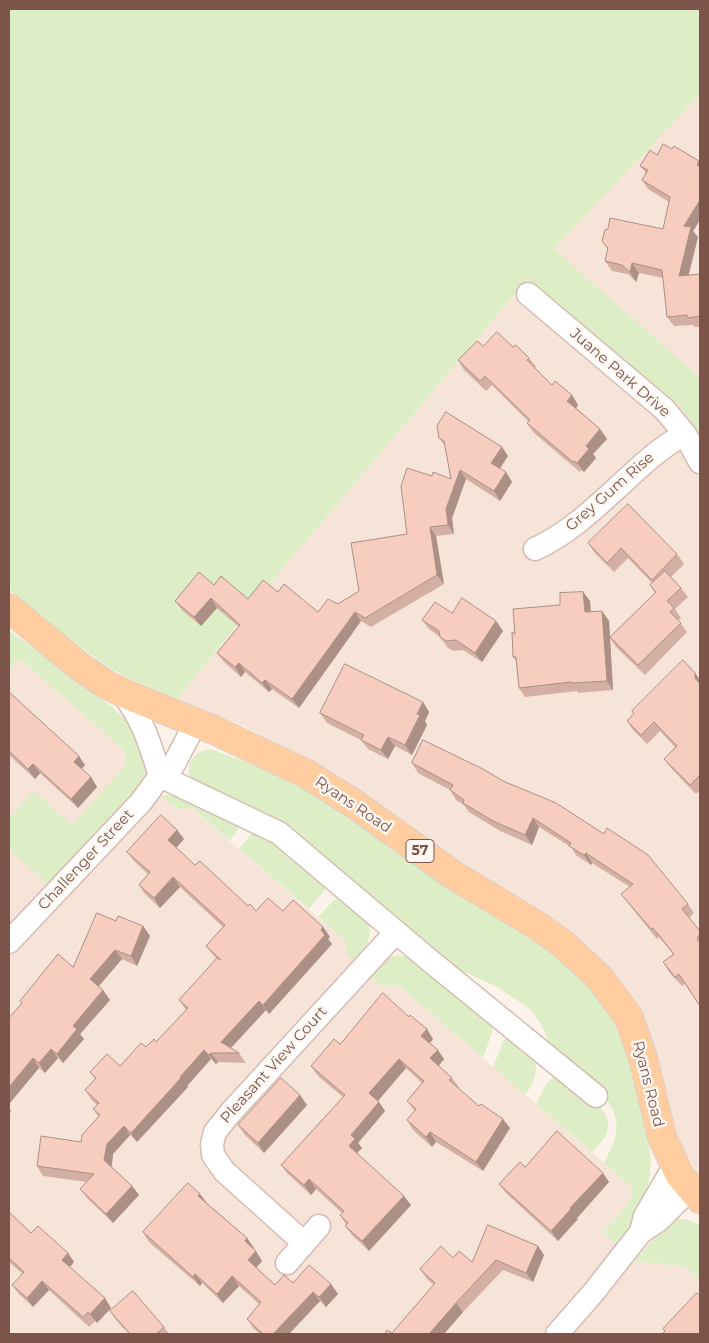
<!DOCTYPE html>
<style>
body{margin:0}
#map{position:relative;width:709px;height:1343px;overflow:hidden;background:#fef3ea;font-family:Montserrat,sans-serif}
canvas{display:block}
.frame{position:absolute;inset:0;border:10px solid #7d544a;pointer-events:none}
</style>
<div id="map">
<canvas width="709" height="1343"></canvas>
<div class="frame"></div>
</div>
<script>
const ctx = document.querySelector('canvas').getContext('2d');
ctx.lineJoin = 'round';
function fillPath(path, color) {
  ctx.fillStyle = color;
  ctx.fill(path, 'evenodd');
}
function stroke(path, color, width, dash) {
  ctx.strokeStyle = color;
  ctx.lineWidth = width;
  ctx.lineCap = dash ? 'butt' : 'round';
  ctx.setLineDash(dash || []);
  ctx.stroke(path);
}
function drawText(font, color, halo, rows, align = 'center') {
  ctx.font = font + ' Montserrat,sans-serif';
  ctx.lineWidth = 5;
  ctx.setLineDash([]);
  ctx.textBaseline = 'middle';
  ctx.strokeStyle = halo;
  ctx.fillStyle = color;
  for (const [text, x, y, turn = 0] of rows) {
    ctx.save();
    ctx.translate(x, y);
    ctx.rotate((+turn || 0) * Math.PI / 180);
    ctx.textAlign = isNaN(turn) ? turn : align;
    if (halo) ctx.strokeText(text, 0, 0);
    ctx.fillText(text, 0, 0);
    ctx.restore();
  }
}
fillPath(new Path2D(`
 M700 94V1175L688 1159 678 1140 653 1052 467 869 307 758 243 726 177 699 289 561 554 249Z
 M19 658 125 751 126 765 177 809 191 808 345 941 346 954 382 986 398 985 632 1187 630 1202 603 1232 634 1261 686 1267 700 1281V1334H9V669Z`), '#f7e4d8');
fillPath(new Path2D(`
 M9 9H700V94L554 249 700 378V435L692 422 677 404 528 279 289 561 177 699 128 678 105 665 63 634 9 589Z
 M9 631 53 661 112 707 130 724 147 761 146 771 142 785 50 886 9 849V818L34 791 72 825 126 765 125 751 19 658 9 669Z
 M210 749 257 766 331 803 562 958C577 974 593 988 605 1006 628 1041 658 1141 649 1181 644 1205 630 1225 618 1246L603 1232 630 1202 632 1187 604 1163C617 1138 624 1122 605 1098L551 1048 541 1024 530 1009 497 987 454 967 190 779C185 763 195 751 210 749Z
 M172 794 240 826 230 841 192 808 177 809 161 796Z
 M255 829 264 834 327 884 324 891 309 909 239 849Z
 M341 896C368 922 383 927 355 962L346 954 345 941 318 917 335 899Z
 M398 955 407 956 415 960 492 1023V1033L483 1058 398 985 382 986 368 974 383 959Z
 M509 1037 535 1060C538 1073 534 1084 525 1095L493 1067 504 1040Z
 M556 1076C585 1095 634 1116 592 1152L536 1104C541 1095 546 1080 556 1076Z
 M676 1219H685L700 1225V1281L686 1267 634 1261 666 1225Z`), '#ddeec6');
const minor = new Path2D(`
 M528 294 664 409 685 434 700 462
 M535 549C572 532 600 503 630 476 647 460 664 445 685 434
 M121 692C142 717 151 746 160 776
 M160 776 279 833 428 959 596 1096
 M9 942 141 802 160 776 173 766 196 722
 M641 1232 645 1216 675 1165
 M304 1243 224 1171 213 1155 212 1144 215 1132 231 1112 396 932
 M287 1263 319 1226
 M557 1334 593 1293 641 1232 659 1220 690 1189`);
const primary = new Path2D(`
 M9 608 79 666 107 685 130 696 214 730 307 774 356 805 452 874 533 923 562 943 601 979 629 1018 643 1058 662 1137 679 1174 700 1199`);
stroke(minor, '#d5bbb1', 25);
stroke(primary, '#dbcfcc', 30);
stroke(minor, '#fff', 22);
stroke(primary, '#ffcda0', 28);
fillPath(new Path2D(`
 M672 149 699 161 700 163V220L693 231 698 237 688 275 700 274V327H695L693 325 674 326 667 317 663 278 639 273 636 282 628 274 612 271 605 261 608 250 602 241 663 229 669 202 648 189 642 180 646 173 640 166 657 155Z
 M483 346 513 347 529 358 536 367 535 368 552 385 572 395 578 405 576 408 600 429 607 439 593 454 596 458 584 472 581 470 580 472 534 433 527 423 528 421 492 385 486 391 464 370 458 360Z
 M439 438 502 447 508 456 500 469 506 472 512 482 500 501 466 479 452 518 454 534 436 536 444 584 371 627 361 621 299 708 272 689 269 692 245 672 241 677 224 662 217 653 239 627 217 608 201 626 182 610 175 601 214 585 248 599 278 592 318 612 338 604 359 591 407 534 432 476 451 479 445 446Z
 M588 543 677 554 684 564 671 577 681 588 688 597 675 609 681 618 678 620 687 632 645 675 616 647 610 638 613 690 578 693 577 691 525 697 519 688 516 661 513 657 515 634 583 592 590 601 591 612 602 611 609 621 610 637 655 593 650 585 652 583 628 558 614 572 595 553Z
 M452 613 496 621 503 631 482 662 463 650 453 651 447 647 440 637 429 629 422 620Z
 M695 673 700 680V790L696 794 671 768 664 759 675 747 660 731 647 744 633 730 627 721 634 714 632 711Z
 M9 692 85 765 82 769 91 777 97 787 78 808 40 773 35 779 9 755Z
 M423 702 429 712 425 721 427 725 412 755 395 746 388 759 368 749 361 740 327 723 320 713Z
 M423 740 688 904 694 913 689 918 700 931V1006L685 984 682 986 669 972 663 962 673 954 659 937 657 939 628 903 621 894 630 887 592 863 591 865 576 855 571 847 539 827 532 845 500 831 469 812 464 805 456 800 450 790 418 773 412 763Z
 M177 830 184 839 176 848 195 865 248 906 256 911H283L323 927 330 937 328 939 332 944 269 1014 266 1010 231 1048 239 1053 246 1063 218 1062 216 1064 211 1059 187 1086 188 1087 137 1142 130 1135 113 1154 112 1167 132 1186 139 1195 113 1223 87 1198 80 1189 87 1182 43 1176 37 1166 81 1142 99 1117 93 1109 97 1105 91 1099 85 1090 95 1079 90 1072 120 1066 146 1047 156 1042 186 1010 179 1000 217 959 213 955 206 946 223 927 180 887 160 908 145 894 139 885 148 874 134 861 127 852Z
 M116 921 143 926 150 936 137 966 122 959 99 986 110 1000 80 1034 84 1039 63 1063 58 1058 45 1073 39 1068 9 1104V1018L22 1003 20 1001 73 967Z
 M433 1039 430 1043 444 1059 438 1066 452 1078 459 1087 458 1088 479 1106 510 1128 483 1171 436 1142 432 1147 413 1130 407 1120 415 1111 407 1101 422 1083 406 1068 378 1101 385 1111 358 1143 362 1148 357 1153 411 1205 369 1251 352 1235 345 1226 346 1224 340 1215 342 1213 316 1189 311 1195 288 1174 281 1165 343 1097 318 1076 311 1066 340 1044Z
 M307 1105 264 1153 245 1135 238 1125Z
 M525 1167 609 1182 577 1218 578 1219 558 1241 506 1193 499 1184Z
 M207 1203 247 1238 254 1248 253 1249 262 1261 256 1267 275 1285 293 1283 331 1284 338 1294 326 1307 320 1301 289 1334H260L254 1329 247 1319 259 1304 239 1286 223 1303 202 1283 200 1286 149 1242 143 1232Z
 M9 1212 31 1233 68 1253 74 1262 70 1267 111 1308 97 1323 95 1321 89 1327 49 1290 33 1307 19 1294 12 1285 23 1274 9 1262Z
 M538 1246 544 1255 533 1282 503 1270 463 1312 444 1334H385L392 1333 434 1285 427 1279 420 1269 472 1262Z
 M110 1311 164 1327 169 1334H129L116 1320Z`), '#d4b0a4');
fillPath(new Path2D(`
 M699 161 700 163V170L697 165Z
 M700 200V220L693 231 698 237 686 286 679 276 684 226Z
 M632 263 639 273 636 282 630 272Z
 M572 395 578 405 574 411 567 401Z
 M600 429 607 439 593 454 596 458 584 472 577 463 586 446Z
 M502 447 508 456 497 472 491 463Z
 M460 470 466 479 452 518 454 534 448 525 446 509Z
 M506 472 512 482 500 501 494 491Z
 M430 527 436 536 444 584 437 575Z
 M583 592 590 601 591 622 585 612Z
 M211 598 217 608 201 626 194 617Z
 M602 611 609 621 613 690 607 681Z
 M355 612 361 621 299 708 292 699Z
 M496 621 503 631 482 662 475 653Z
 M239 663 245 672 241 677 235 667Z
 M695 673 700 680V686L695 678Z
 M265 680 272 689 269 692 262 683Z
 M423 702 429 712 425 721 427 725 412 755 405 745 417 714Z
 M388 737 395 746 388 759 381 750Z
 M79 756 85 765 80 771 74 762Z
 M33 764 40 773 35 779 28 769Z
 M91 777 97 787 78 808 71 799Z
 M533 818 539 827 532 845 525 835Z
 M177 830 184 839 175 849 168 840Z
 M586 853 592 863 591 865 584 855Z
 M173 877 180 887 160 908 154 898Z
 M143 926 150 936 137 966 131 956Z
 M323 927 330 937 328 939 332 944 269 1014 263 1005Z
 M115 950 122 959 97 988 90 979Z
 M103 990 110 1000 80 1034 84 1039 63 1063 57 1054 73 1026Z
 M259 1001 266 1010 228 1051 221 1042Z
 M427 1029 433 1039 428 1045 421 1036Z
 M51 1049 58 1058 45 1073 39 1063Z
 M204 1050 211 1059 187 1086 188 1087 137 1142 131 1133Z
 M438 1050 444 1059 437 1068 430 1058Z
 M211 1053 218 1062 216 1064 209 1055Z
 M33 1058 39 1068 9 1104V1087Z
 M399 1059 406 1068 376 1103 369 1093Z
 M300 1095 307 1105 264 1153 258 1143Z
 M379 1102 385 1111 358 1143 362 1148 355 1155 349 1146 351 1135Z
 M9 1108 11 1111 9 1115Z
 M503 1119 510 1128 483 1171 476 1162Z
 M124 1126 130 1135 113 1154 111 1170 104 1160 107 1144Z
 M430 1132 436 1142 432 1147 426 1137Z
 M603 1173 609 1182 577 1218 578 1219 558 1241 551 1231 570 1208Z
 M309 1179 316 1189 311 1195 304 1185Z
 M132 1186 139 1195 113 1223 106 1214Z
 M200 1194 207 1203 198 1196Z
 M404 1196 411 1205 369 1251 362 1241Z
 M247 1238 254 1248 251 1251 245 1241Z
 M538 1246 544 1255 533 1282 526 1273Z
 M256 1251 262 1261 255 1269 248 1260Z
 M68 1253 74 1262 68 1269 62 1260Z
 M195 1274 202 1283 200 1286 193 1277Z
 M232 1276 239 1286 223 1303 217 1294Z
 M42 1281 49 1290 33 1307 27 1298Z
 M331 1284 338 1294 326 1307 319 1297Z
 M313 1292 320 1301 289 1334H273Z
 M105 1298 111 1308 97 1323 90 1314Z
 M456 1303 463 1312 444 1334H429Z`), '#ac9086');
const building = new Path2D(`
 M663 144 672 149 674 146 699 161 697 165 700 167V200L684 226 691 227 679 276 700 274V316L688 318 687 315 667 317 662 270 632 263 630 272 622 265 605 261 608 248 602 241 605 230 608 229 610 218 663 229 670 197 642 180 648 170 640 166 650 150 657 155Z
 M497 332 513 347 516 345 529 358 527 360 552 385 555 381 572 395 567 401 600 429 586 446 589 449 577 463 574 461 573 462 527 423 530 420 485 376 480 381 458 360 477 341 483 346Z
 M446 412 502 447 491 463 506 472 494 491 460 470 446 509 448 525 430 527 437 575 365 618 355 612 292 699 265 680 262 683 239 663 235 667 217 653 240 625 211 598 194 617 175 601 199 572 214 585 221 576 248 599 263 580 278 592 284 584 318 612 328 599 338 604 359 591 351 543 407 534 401 486 407 468 432 476 433 472 451 479 444 441 439 438 437 426Z
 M628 504 677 554 652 580 621 548 607 563 588 543Z
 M665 571 681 588 667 601 674 608 670 612 681 623 638 665 610 637 656 592 650 585Z
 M583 592 585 612 602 611 607 681 572 683 571 682 519 688 516 657H513L512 632 515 634 513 609 560 605V593Z
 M462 598 496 621 475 653 456 640 446 641 440 637 439 631 422 620 435 602 452 613Z
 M683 660 695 673V678L700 684V775L690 785 664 759 677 746 654 722 641 735 627 721 634 713 632 711Z
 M345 664 423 702 417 714 420 715 405 745 388 737 381 750 361 740 364 735 320 713Z
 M9 692 79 756 74 762 91 777 71 799 33 764 28 769 9 751Z
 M423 740 483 769 503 781 556 803 604 834 607 828 648 855 688 904 682 909 700 931V934L697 938 700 943V1006L679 974 675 977 663 962 674 954 653 928 651 929 621 894 633 884 586 853 584 855 569 846 571 843 533 818 525 835 493 821 463 803 464 800 450 790 453 785 412 763Z
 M161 815 177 830 168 840 195 865 200 861 248 906 250 904 256 911 268 898 283 911 293 900 323 927 321 930 325 935 263 1005 259 1001 221 1042 239 1053H211L209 1055 204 1050 180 1077 181 1078 131 1133 124 1126 107 1144 104 1160 132 1186 106 1214 80 1189 94 1174 37 1166 41 1136 81 1142 82 1135 100 1115 93 1109 99 1103 85 1090 96 1078 90 1072 107 1054 120 1066 141 1043 146 1047 154 1039 156 1042 188 1008 179 1000 217 958 221 960 206 946 225 925 173 877 154 898 139 885 150 872 127 852Z
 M97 913 116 921 118 916 143 926 131 956 115 950 90 979 103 990 73 1026 77 1029 57 1054 51 1049 39 1063 33 1058 9 1087V1018L22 1003 20 1001 58 954 73 967Z
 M383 993 409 1017 410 1015 427 1029 421 1036 438 1050 430 1058 452 1078 449 1080 479 1106 481 1104 503 1119 476 1162 430 1132 426 1137 407 1120 416 1109 407 1101 424 1081 399 1059 369 1093 379 1102 351 1135 355 1139 349 1146 404 1196 362 1241 345 1226 348 1223 340 1215 344 1211 309 1179 304 1185 281 1165 345 1095 311 1066 334 1039 340 1044Z
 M281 1078 300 1095 258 1143 238 1125Z
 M557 1131 603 1173 570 1208 571 1209 551 1231 499 1184 520 1162 525 1167Z
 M188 1183 200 1194 198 1196 247 1238 245 1241 256 1251 248 1260 275 1285 284 1275 293 1283 309 1265 331 1284 319 1297 313 1292 273 1334H263L247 1319 261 1302 232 1276 217 1294 195 1274 193 1277 143 1232Z
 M9 1212 31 1233 38 1226 68 1253 62 1260 105 1298 90 1314 88 1312 83 1317 42 1281 27 1298 12 1285 24 1272 9 1258Z
 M488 1225 538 1246 526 1273 496 1260 456 1303 429 1334H385L387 1330 392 1333 435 1283 420 1269 441 1246 453 1258 459 1251 472 1262Z
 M133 1291 164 1327 156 1334H130L110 1311Z
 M697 1293 700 1296V1333L699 1334H662L665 1331 663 1329Z`);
fillPath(building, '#f6cdbf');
stroke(building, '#ac9086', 1);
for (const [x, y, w] of [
 [420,851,28]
]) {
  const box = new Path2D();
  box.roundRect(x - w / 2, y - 11.5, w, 23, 4);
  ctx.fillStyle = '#fff8f2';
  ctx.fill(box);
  stroke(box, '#7d544a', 1);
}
drawText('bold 14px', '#7d544a', null, [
 ["57",420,851]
]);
drawText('15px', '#7d544a', '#fff8f2', [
 ["Juane Park Drive",620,373,41],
 ["Grey Gum Rise",610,492,-41],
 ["Ryans Road",353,805,34],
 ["Challenger Street",86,860,-47],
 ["Pleasant View Court",274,1065,-48],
 ["Ryans Road",648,1084,76]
]);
</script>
